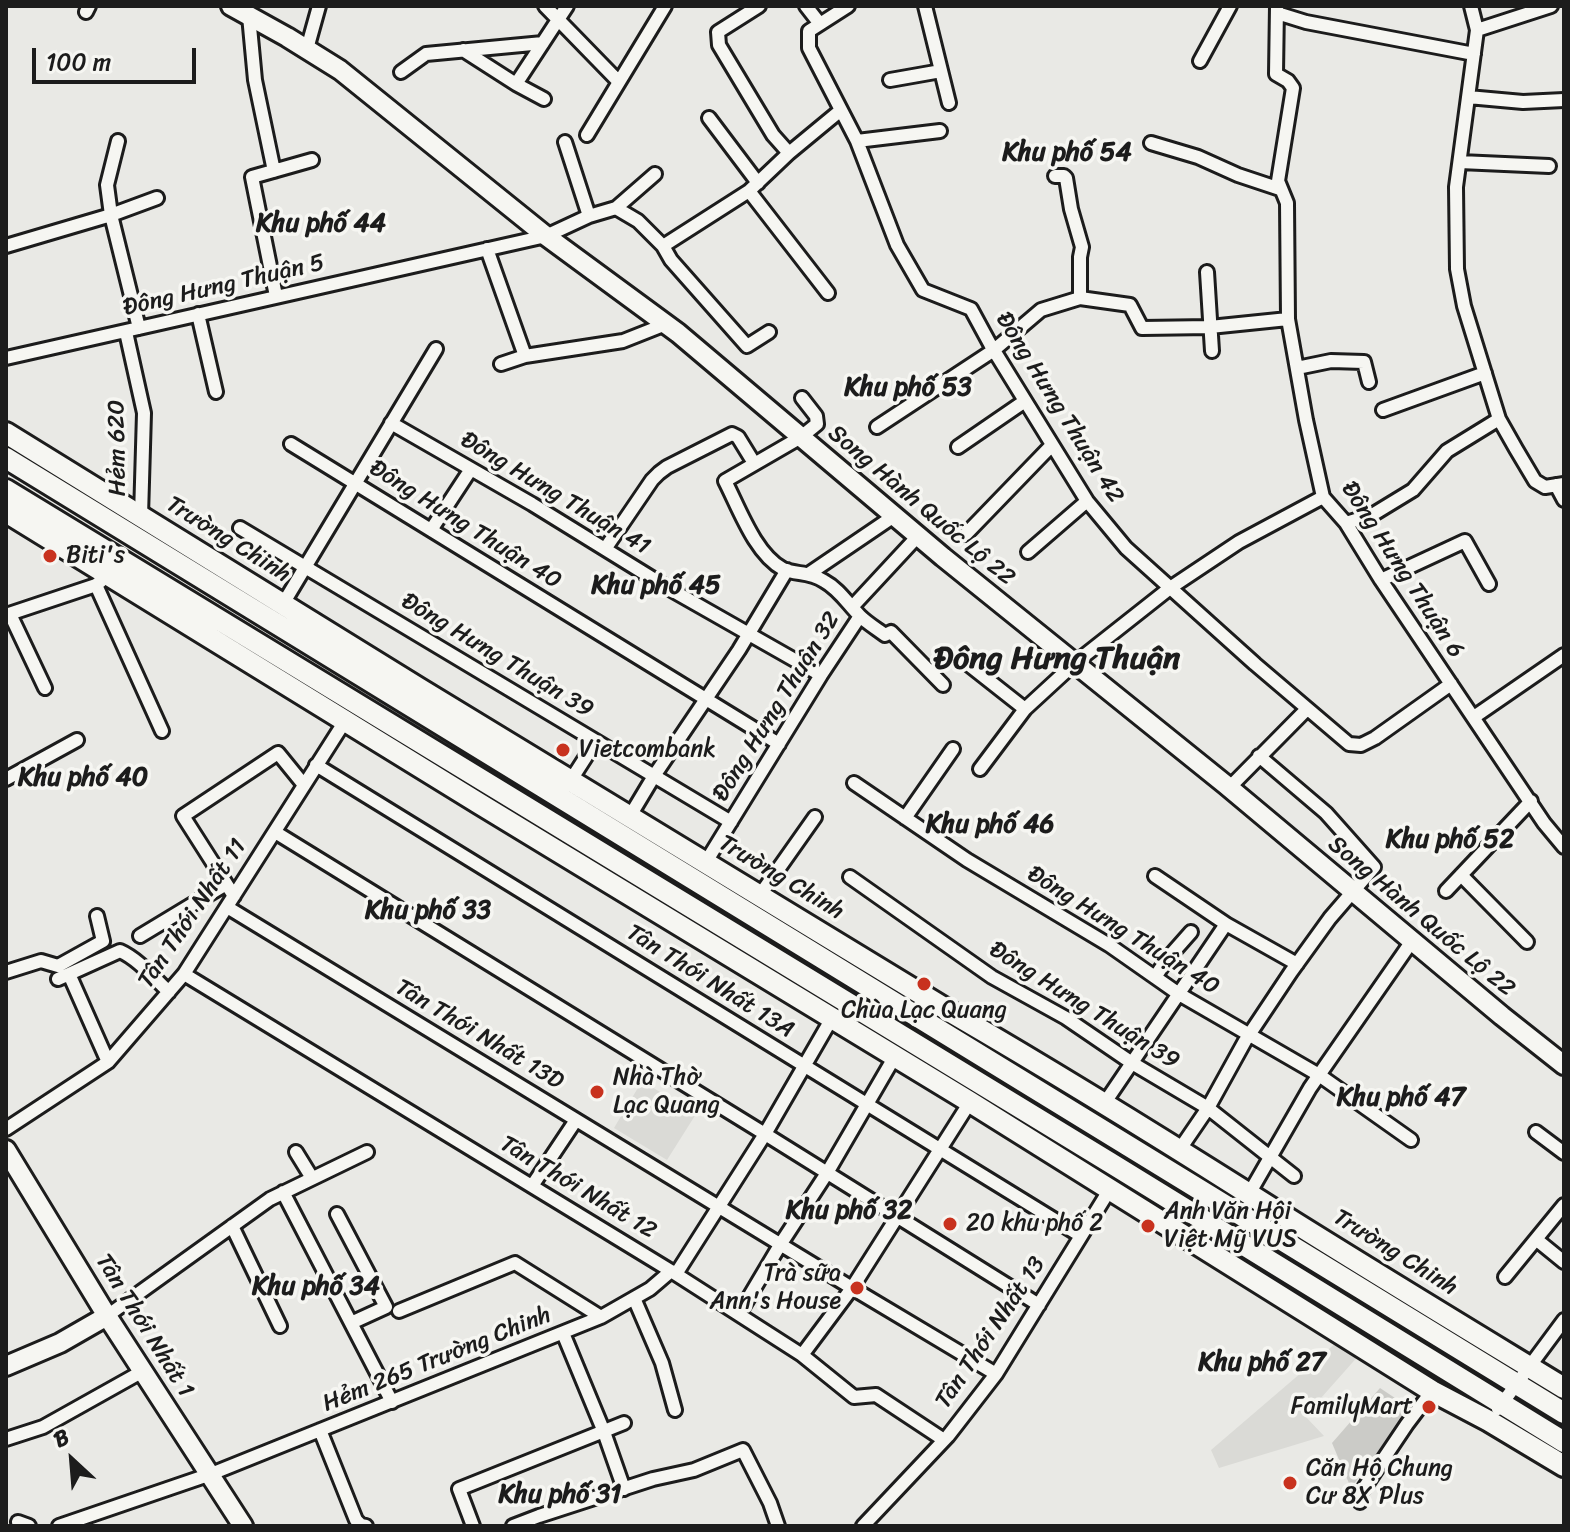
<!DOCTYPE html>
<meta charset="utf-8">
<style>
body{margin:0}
#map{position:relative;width:1570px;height:1532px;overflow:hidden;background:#e9e9e5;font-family:Sriracha,sans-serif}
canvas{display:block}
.frame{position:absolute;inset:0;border:8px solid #1c1c1c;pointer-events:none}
.north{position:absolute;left:32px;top:1420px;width:80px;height:80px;-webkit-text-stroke:6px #f6f6f2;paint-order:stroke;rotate:334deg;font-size:22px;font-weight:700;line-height:32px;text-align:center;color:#1c1c1c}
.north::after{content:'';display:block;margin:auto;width:28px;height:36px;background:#1c1c1c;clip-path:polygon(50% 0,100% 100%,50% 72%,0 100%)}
.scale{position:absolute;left:32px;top:48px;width:164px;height:36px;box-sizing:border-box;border:4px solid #1c1c1c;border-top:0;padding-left:10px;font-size:24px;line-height:28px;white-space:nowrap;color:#1c1c1c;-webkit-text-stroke:6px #f6f6f2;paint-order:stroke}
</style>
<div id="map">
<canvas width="1570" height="1532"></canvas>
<div class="frame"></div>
<div class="north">B</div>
<div class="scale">100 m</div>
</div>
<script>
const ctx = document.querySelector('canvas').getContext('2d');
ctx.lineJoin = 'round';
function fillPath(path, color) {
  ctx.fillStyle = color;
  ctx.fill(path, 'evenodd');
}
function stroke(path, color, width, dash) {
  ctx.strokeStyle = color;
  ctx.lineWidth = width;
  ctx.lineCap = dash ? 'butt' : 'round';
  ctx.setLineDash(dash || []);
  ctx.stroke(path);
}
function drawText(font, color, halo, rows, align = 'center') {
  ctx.font = font + ' Sriracha,sans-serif';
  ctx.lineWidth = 7;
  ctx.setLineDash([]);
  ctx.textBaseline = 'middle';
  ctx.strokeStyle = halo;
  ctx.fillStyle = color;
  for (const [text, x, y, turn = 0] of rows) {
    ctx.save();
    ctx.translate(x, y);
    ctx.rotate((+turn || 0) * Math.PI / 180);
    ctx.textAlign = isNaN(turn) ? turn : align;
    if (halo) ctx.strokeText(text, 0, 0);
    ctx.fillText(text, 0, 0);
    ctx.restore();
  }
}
fillPath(new Path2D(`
 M642 1081 696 1114 667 1160 614 1128Z
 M1337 1342 1360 1354 1305 1416 1324 1436 1219 1468 1211 1450Z`), '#dadad6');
fillPath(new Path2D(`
 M1380 1388 1410 1408 1351 1488 1332 1443Z`), '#cbcbc7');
const street = new Path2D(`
 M545 6 619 82
 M759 6 718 32 719 45 773 135 789 153
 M806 6 820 24
 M848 6 809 31V48L857 141 897 245 923 290 971 309 990 344 1087 501 1126 548 1255 664 1349 744 1361 745 1375 738 1451 684
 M925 6 949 103
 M1277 6 1276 74 1288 81 1293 88 1278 181 1287 203 1288 319 1306 420 1323 497 1346 523 1381 580 1544 823 1564 847
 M1471 6 1477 30 1456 187 1457 269 1464 306 1499 419 1516 449 1535 481 1545 487 1564 484
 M86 12 89 6
 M1277 13 1306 22 1474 54
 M249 16 255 80 274 171
 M1477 30 1551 6
 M307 49 319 6
 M463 50 516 84 544 99
 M1200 61 1230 6
 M401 72 426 54 543 43
 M890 80 941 71
 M516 84 567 6
 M1468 97 1523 102 1564 100
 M709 118 758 183
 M587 135 665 6
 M857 141 940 131
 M565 142 589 216
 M1151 143 1198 157 1238 175 1280 189
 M1460 162 1549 166
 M1055 176H1064L1066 178 1071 209 1082 247 1080 257V298
 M749 191 828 293
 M616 208 655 174
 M6 246 111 215 107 185 118 141
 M663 246 671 260 747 346 769 332
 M487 249 525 356
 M1207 272 1212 351
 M276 296 252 177 312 160
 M198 314 216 392
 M139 328 111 215 157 198
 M126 332 144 413 141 516
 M6 358 546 236 589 216 616 208 638 221 663 246 749 191 789 153 841 110
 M501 364 525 356 623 341 666 324
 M1297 368 1331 361 1364 362 1369 382
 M802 398 816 416 817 424 801 437 725 481C739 508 755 554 783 569 796 575 809 571 824 581 839 589 848 604 860 616 867 623 877 629 885 635L891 632 943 685
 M1383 410 1485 373
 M391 423 532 504 668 588 821 675
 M877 427 994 350 1041 310 1080 298 1130 305 1142 328 1210 327 1288 319
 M291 444 779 744
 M958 447 1025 401
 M1556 485 1564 500
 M1346 523 1372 515 1413 490 1447 451 1499 419
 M240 528 731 822
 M431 530 471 469
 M966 534 1052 445
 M605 549 652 480 659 473 667 467 732 434 738 437 754 463
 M1028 552 1087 501
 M810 573 894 516
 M1381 580 1465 541 1489 584
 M96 585 162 731
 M283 604 436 349
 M853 606 918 536
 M10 614 45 688
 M6 615 96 585 101 581
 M959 657 1025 709
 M1474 717 1564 655
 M316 765 1081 1236
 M980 769 1025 709 1075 663 1170 588 1239 542 1323 497
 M6 779 77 740
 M571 780 596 741
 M854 783 967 860 1109 945 1179 994 1319 1075 1411 1140
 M1229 788 1307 709
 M630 816 654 776 739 650 787 570
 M905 818 953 749
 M275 832 765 1134 1039 1305
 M706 862 821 675 860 616
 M1461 875 1527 942
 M1155 876 1226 924 1297 964
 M850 877 992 977 1066 1018 1132 1063 1208 1108 1294 1176
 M1446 891 1531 801
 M760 895 815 817
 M234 896 183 816 278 753 304 785
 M227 907 852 1288 996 1374
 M140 936 226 884
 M6 972 41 961 58 966 103 941 97 916
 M69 974 108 1062
 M184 974 671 1271 802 1355 854 1397 876 1395 944 1440
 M1155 977 1168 958 1191 932
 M58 979 120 951C138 959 154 978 169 992
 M1104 1104 1226 924
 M6 1129 108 1062 184 974 345 721
 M1536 1132 1564 1153
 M1180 1149 1208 1108 1245 1041 1291 972 1330 918 1374 867 1326 813 1259 756
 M296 1152 312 1178
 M532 1186 576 1120
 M283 1192 392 1402
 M1249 1194 1310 1088 1412 941
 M337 1214 386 1307 351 1323
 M232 1226 280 1326
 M1537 1240 1564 1262
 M676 1274 765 1134 832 1018
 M1505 1277 1564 1205
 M634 1298 662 1363 675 1410
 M399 1311 515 1263 601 1317
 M739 1314 780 1245 827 1173 895 1056
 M107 1316 270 1199 367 1152
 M563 1333 604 1432 624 1489
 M802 1355 852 1288 970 1102
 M1498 1409 1564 1320
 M320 1430 356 1520 361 1525 366 1526
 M6 1439 43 1427 143 1371
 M1360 1502V1494L1407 1424 1432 1391
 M18 1522 29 1526
 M59 1526 211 1474 601 1317 650 1289 671 1271
 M473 1526 459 1489 624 1423
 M513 1526 539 1516 653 1479 694 1470 743 1450 770 1503 778 1526
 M863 1526 948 1436 996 1374 1110 1189`);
const secondary = new Path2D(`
 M231 6 287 37 340 70 546 236 678 333 943 557 1226 785 1502 1016 1564 1065
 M6 1150 107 1316 243 1526
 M6 1366 60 1343 107 1316`);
const primary = new Path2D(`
 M6 433 420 689 954 1014C1054 1072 1151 1132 1249 1194 1353 1260 1459 1324 1564 1388
 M6 458 1564 1413
 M6 490 1109 1162 1564 1442
 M6 512 480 804 970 1102 1432 1391 1489 1421 1564 1466`);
stroke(street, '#1c1c1c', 18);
stroke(secondary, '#1c1c1c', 24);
stroke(primary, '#1c1c1c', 26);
stroke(street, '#f6f6f2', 12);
stroke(secondary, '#f6f6f2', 18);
stroke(primary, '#f6f6f2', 20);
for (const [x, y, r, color] of [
 [50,556,8,"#c8321e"],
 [563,750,8,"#c8321e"],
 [924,984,8,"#c8321e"],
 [597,1092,8,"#c8321e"],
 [950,1224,8,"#c8321e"],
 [1148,1226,8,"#c8321e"],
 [857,1288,8,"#c8321e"],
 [1429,1407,8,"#c8321e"],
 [1290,1483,8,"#c8321e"]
]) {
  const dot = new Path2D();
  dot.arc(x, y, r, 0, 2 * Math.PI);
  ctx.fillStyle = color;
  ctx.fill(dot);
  stroke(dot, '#f6f6f2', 3);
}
drawText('24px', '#1c1c1c', '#f6f6f2', [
 ["Đông Hưng Thuận 5",224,286,-13],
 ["Đông Hưng Thuận 42",1059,408,58],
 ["Hẻm 620",118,448,-91],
 ["Đông Hưng Thuận 41",555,494,31],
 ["Song Hành Quốc Lộ 22",921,506,40],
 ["Đông Hưng Thuận 40",465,525,32],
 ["Trường Chinh",228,540,32],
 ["Đông Hưng Thuận 6",1402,570,57],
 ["Đông Hưng Thuận 39",497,656,31],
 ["Đông Hưng Thuận 32",777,707,-58],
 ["Trường Chinh",781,878,31],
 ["Tân Thới Nhất 11",193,914,-56],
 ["Song Hành Quốc Lộ 22",1421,917,40],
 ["Đông Hưng Thuận 40",1123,931,32],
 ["Tân Thới Nhất 13A",710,982,32],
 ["Đông Hưng Thuận 39",1084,1006,32],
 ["Tân Thới Nhất 13D",479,1035,31],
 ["Tân Thới Nhất 12",578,1188,31],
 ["Trường Chinh",1395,1253,32],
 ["Tân Thới Nhất 1",144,1326,58],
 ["Tân Thới Nhất 13",991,1333,-56],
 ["Hẻm 265 Trường Chinh",437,1360,-22]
]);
drawText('24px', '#1c1c1c', '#f6f6f2', [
 ["Biti's",66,556],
 ["Vietcombank",579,750],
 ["Chùa Lạc Quang",924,1011,"center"],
 ["Nhà Thờ",613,1078],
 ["Lạc Quang",613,1106],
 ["Anh Văn Hội",1164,1212],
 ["Việt Mỹ VUS",1164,1240],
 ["20 khu phố 2",966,1224],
 ["Trà sữa",841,1274,"right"],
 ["Ann's House",841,1302,"right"],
 ["FamilyMart",1413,1407,"right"],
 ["Căn Hộ Chung",1306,1469],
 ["Cư 8X Plus",1306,1497]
], 'left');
drawText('bold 26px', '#1c1c1c', '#f6f6f2', [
 ["Khu phố 54",1067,153],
 ["Khu phố 44",321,224],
 ["Khu phố 53",908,388],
 ["Khu phố 45",656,586],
 ["Khu phố 40",83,778],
 ["Khu phố 46",990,825],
 ["Khu phố 52",1450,840],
 ["Khu phố 33",428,911],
 ["Khu phố 47",1401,1098],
 ["Khu phố 32",849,1211],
 ["Khu phố 34",316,1287],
 ["Khu phố 27",1262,1363],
 ["Khu phố 31",560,1495]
]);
drawText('bold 32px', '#1c1c1c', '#f6f6f2', [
 ["Đông Hưng Thuận",1057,660]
]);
</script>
